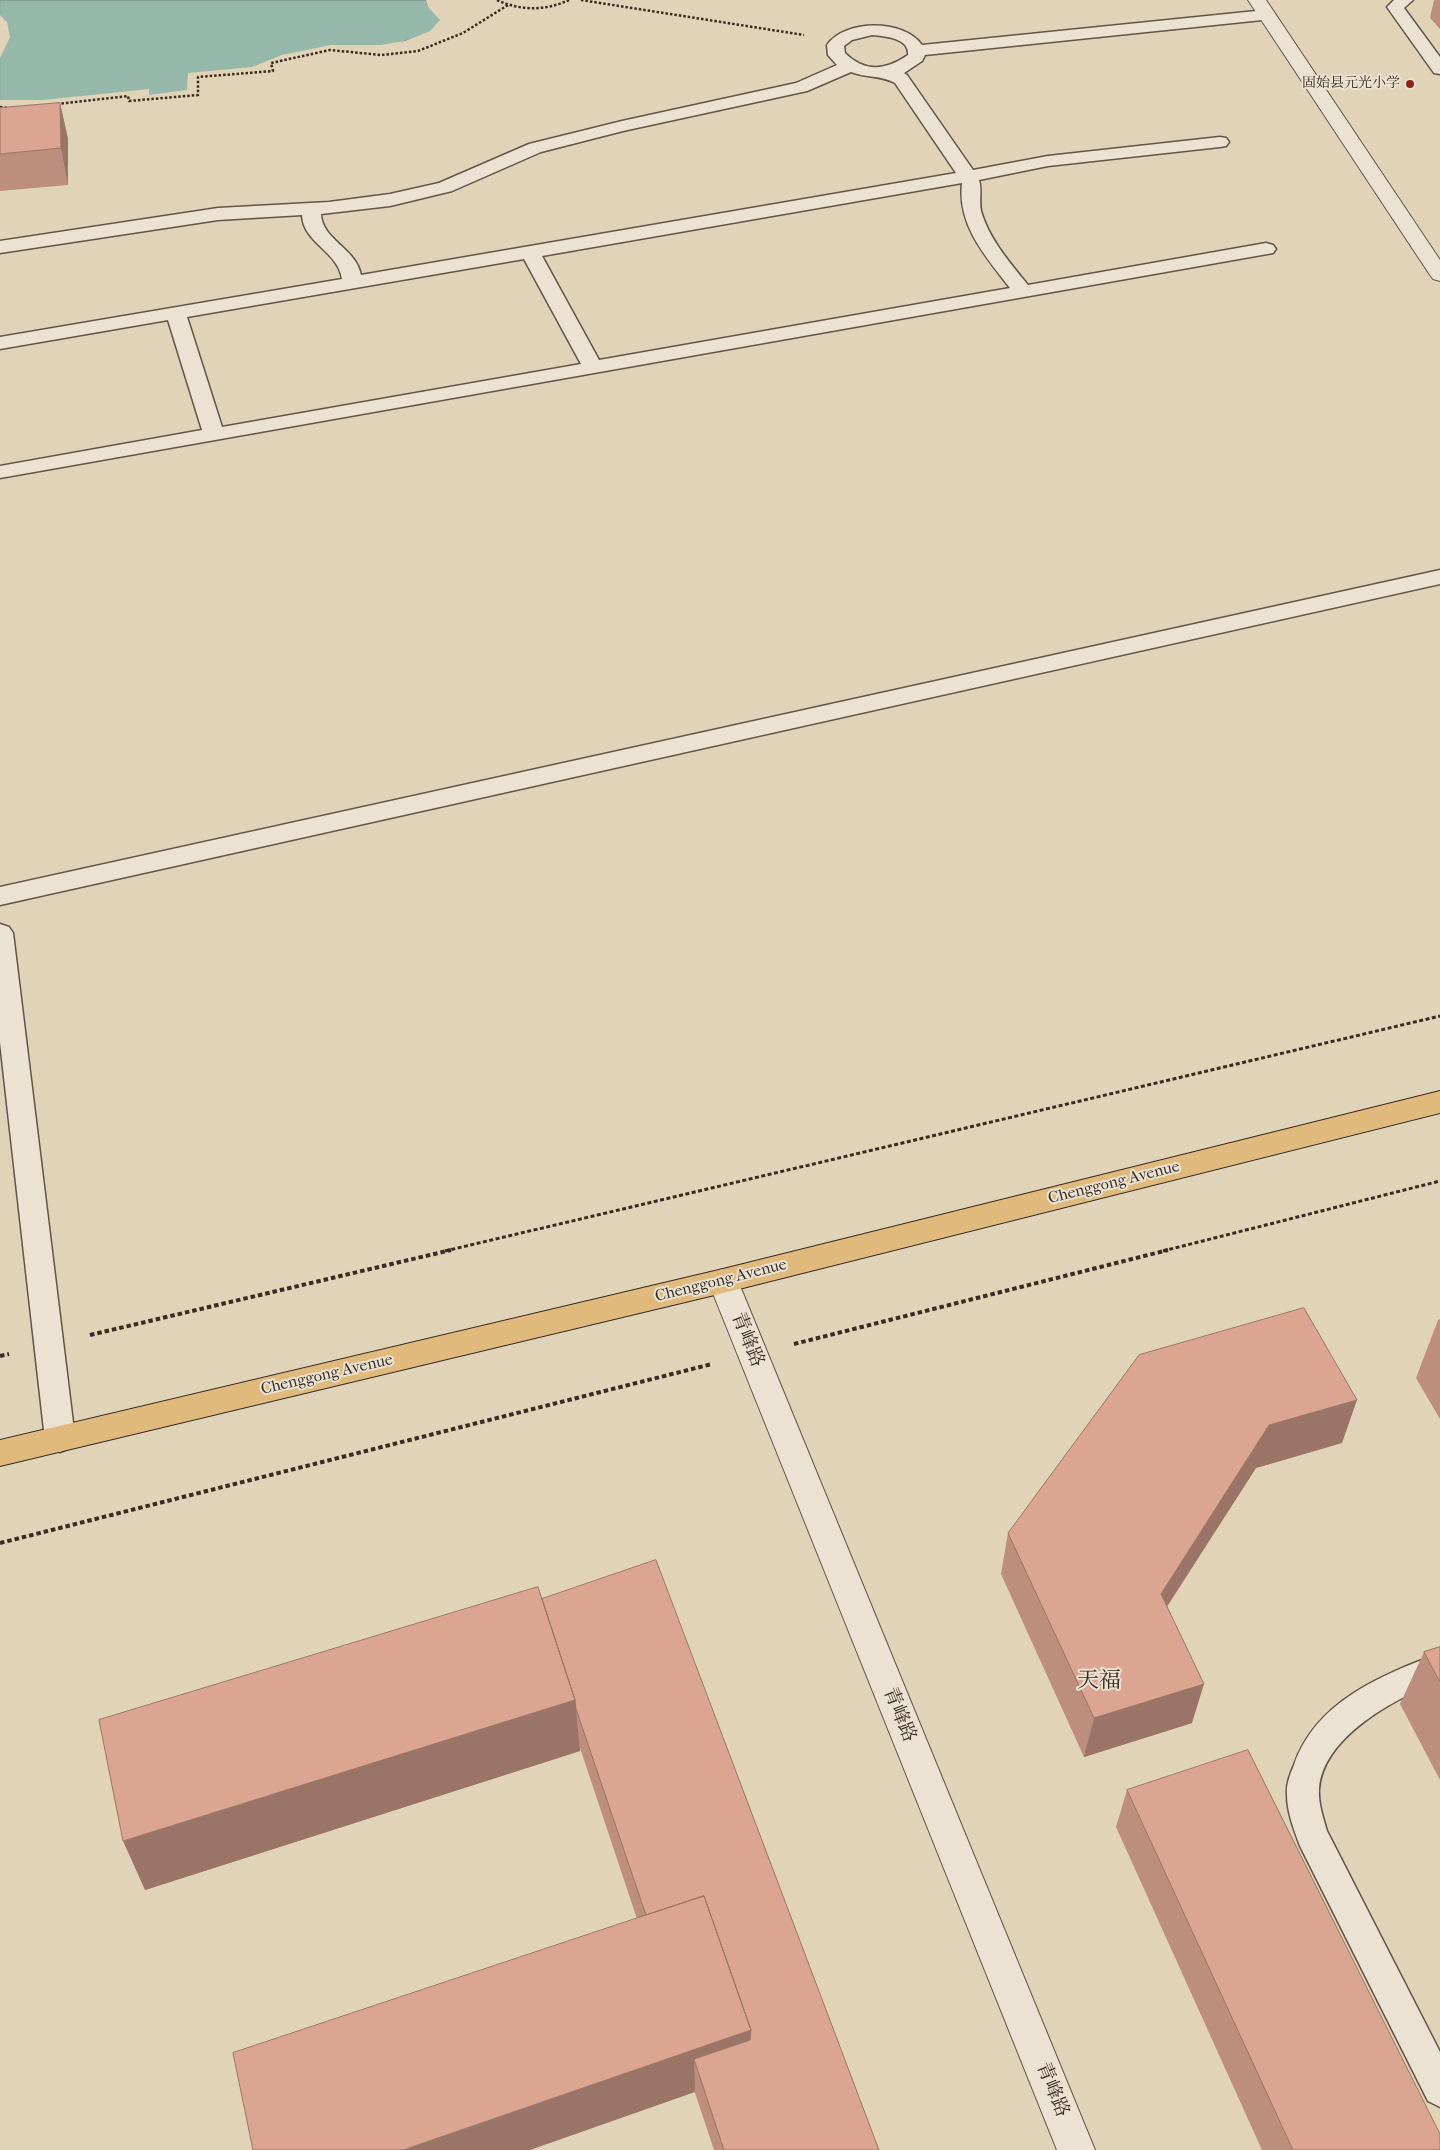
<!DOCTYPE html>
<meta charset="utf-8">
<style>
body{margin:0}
canvas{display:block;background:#e1d3b8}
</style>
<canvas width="1440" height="2150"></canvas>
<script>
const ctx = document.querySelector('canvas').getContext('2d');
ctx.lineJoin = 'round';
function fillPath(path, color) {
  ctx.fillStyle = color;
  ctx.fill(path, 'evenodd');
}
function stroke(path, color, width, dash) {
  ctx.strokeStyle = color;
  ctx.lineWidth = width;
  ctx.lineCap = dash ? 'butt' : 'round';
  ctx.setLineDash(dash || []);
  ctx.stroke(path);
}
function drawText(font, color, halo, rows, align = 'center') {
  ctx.font = font + ' "IM FELL French Canon","Noto Serif SC",serif';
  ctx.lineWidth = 4;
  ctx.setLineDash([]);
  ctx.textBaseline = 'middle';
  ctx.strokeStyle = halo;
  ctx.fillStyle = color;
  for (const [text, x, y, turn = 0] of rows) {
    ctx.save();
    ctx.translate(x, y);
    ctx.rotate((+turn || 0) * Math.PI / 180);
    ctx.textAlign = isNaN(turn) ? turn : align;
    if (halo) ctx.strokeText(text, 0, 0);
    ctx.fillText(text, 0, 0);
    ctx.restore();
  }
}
const water = new Path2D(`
 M0 0H524L315 72 244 91 0 117Z`);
fillPath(water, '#95b8ab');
stroke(water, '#708075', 1);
fillPath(new Path2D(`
 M426 0H527L491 29 433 57 315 75 208 104 150 114 0 120V100H43L149 89V95L187 90 188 73 252 67 282 55 331 45H380L405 41 430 31 440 20 429 8Z
 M0 15 7 22 10 37 0 58Z`), '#e1d3b8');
const lane = new Path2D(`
 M1394 0H1413L1404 8 1440 57V74L1434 73 1387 7Z
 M1266 10 1272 11 1275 15 1272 19 925 55 922 61 904 73 907 75 973 170 1048 156 1220 137 1226 138 1229 142 1226 146 1220 147 1048 166 979 180C982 189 979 201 981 211 989 239 1010 263 1028 285L1266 243 1273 245 1276 249 1273 253 0 478V466L202 430 168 320 0 349V337L342 279C338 251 303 243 302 215L218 220 0 253V241L218 208 329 202 390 194 439 183 529 144 622 121 796 83 837 65 828 55 827 45C845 19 904 19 922 45ZM872 35C884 36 910 38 908 55 886 70 865 73 845 53L844 46 852 40ZM851 72C866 78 881 75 895 83L956 173 361 275C356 248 322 240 321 214L390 206 452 191 541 152 623 131 807 91ZM962 183C957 225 986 257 1010 288L599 360 542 256ZM524 259 581 364 222 427 187 317Z
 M1440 570V584L0 905V887Z
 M0 924 9 927 13 933 75 1439 70 1448 60 1452 50 1448 45 1439 0 1042Z
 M1440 1653V1681C1396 1698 1323 1736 1319 1789 1318 1803 1323 1817 1327 1831L1440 2052V2107L1428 2101 1300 1846C1294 1830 1287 1812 1287 1795 1286 1784 1290 1775 1294 1765 1316 1701 1382 1675 1440 1653Z`);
const street = new Path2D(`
 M1248 0H1266L1440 260V281L1433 279 1430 275Z
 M723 1269 733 1273 738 1281 1095 2150H1057L708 1281 713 1273Z`);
const primary = new Path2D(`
 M1440 1091V1113L723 1293 0 1466V1440L723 1269Z`);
stroke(lane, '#625548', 3);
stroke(street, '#625548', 2);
stroke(primary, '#382b23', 2);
stroke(new Path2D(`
 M497 0C521 11 545 11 569 0
 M581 0 804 35
 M57 104 128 96 129 101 198 95V77L273 71 271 63 330 50 381 55 418 51 463 33 508 5
 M0 107 8 108`), '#382b23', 2.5, [2.5, 2]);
stroke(new Path2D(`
 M445 1251 1440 1016
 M1163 1251 1440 1181`), '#382b23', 3, [4, 2.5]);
stroke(new Path2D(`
 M90 1335 451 1250
 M794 1344 1168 1250
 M0 1356 9 1354
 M0 1543 712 1364`), '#382b23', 4, [4.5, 3]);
fillPath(lane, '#ece2d1');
fillPath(street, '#ece2d1');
fillPath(primary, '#e0ba7c');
fillPath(new Path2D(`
 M1434 0H1440V29L1430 18Z
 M60 103 68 139V185L0 191V108Z
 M1440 1319V1419L1416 1378 1438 1320Z
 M1342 1443 1256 1468 1167 1607 1192 1723 1084 1757 1001 1574 1008 1533Z
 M542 1599 879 2150H714L580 1748V1751L145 1890Z
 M1440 1647V1780L1400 1704 1424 1652Z
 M1127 1790 1440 2150H1262L1116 1827Z`), '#bd8e7e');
fillPath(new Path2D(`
 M60 103 68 139V185L61 148Z
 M1357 1400 1342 1443 1256 1468 1149 1634 1161 1594 1269 1425Z
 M1204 1684 1192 1723 1084 1757 1094 1718Z
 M575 1700 580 1751 145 1890 123 1841Z
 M751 2030 750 2073 694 2059 695 2092 530 2150H403Z`), '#9a7466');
const building = new Path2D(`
 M60 103 61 148 0 154V108Z
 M1304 1308 1357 1400 1269 1425 1161 1594 1204 1684 1094 1718 1008 1533 1139 1355Z
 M656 1560 879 2150H724L694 2059 750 2040 751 2030 704 1896 646 1915 576 1709 575 1700 542 1599Z
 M538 1587 575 1700 123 1841 99 1720Z
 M1440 1647V1682L1424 1652Z
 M1248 1750 1440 2134V2150H1293L1127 1790Z
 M704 1896 751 2030 403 2150H253L233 2053Z`);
fillPath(building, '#dca592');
stroke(building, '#9a7466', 1);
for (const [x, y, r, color] of [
 [1410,84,5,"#8f2418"]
]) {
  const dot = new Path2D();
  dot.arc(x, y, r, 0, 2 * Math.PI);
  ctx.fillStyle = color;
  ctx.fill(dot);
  stroke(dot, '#ece2d1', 2);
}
drawText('14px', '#382b23', '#ece2d1', [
 ["固始县元光小学",1400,84]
], 'right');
drawText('16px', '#382b23', '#ece2d1', [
 ["Chenggong Avenue",1114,1183,-14],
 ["Chenggong Avenue",721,1281,-14],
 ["Chenggong Avenue",327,1375,-13]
]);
drawText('19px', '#382b23', '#ece2d1', [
 ["青峰路",747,1340,68],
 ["青峰路",899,1715,68],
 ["青峰路",1052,2090,68]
]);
drawText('22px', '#382b23', '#ece2d1', [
 ["天福",1099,1682]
]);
</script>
